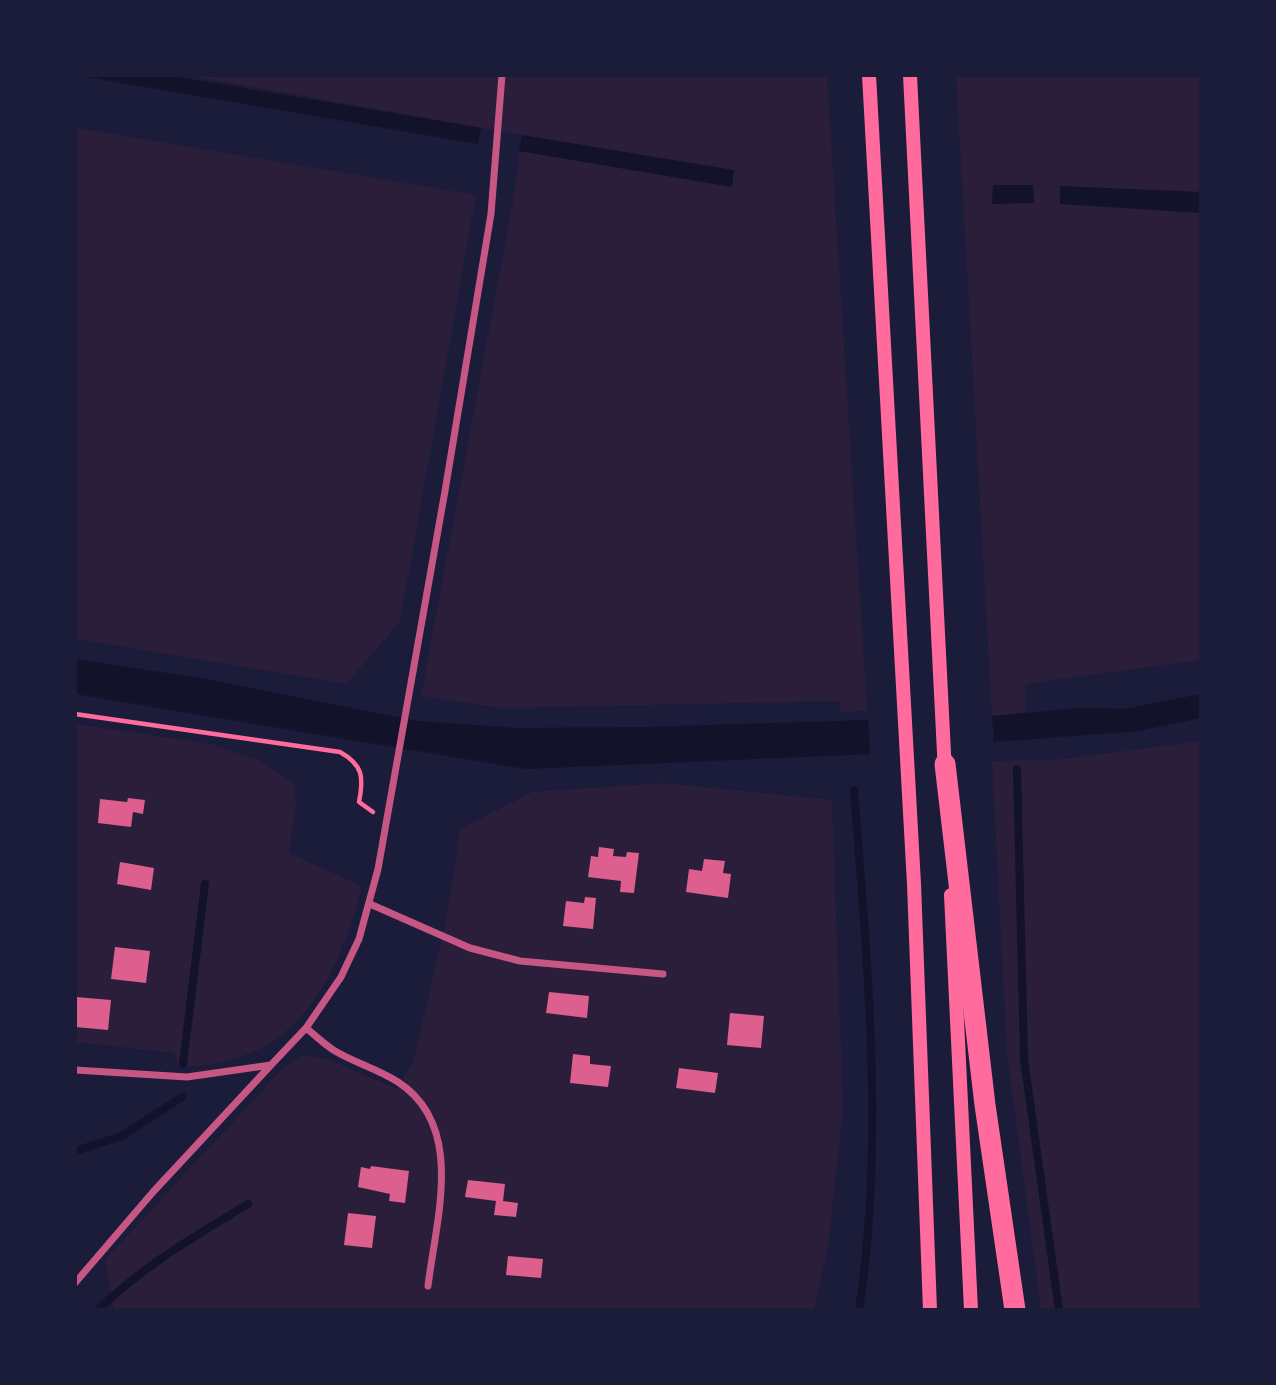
<!DOCTYPE html>
<style>
body{margin:0}
#map{position:relative;width:1276px;height:1385px;overflow:hidden;background:#1b1b3a;font-family:Commissioner,sans-serif}
canvas{display:block}
.frame{position:absolute;inset:0;border:77px solid #1b1b3a;pointer-events:none}
</style>
<div id="map">
<canvas width="1276" height="1385"></canvas>
<div class="frame"></div>
</div>
<script>
const ctx = document.querySelector('canvas').getContext('2d');
ctx.lineJoin = 'round';
function fillPath(path, color) {
  ctx.fillStyle = color;
  ctx.fill(path, 'evenodd');
}
function stroke(path, color, width, dash) {
  ctx.strokeStyle = color;
  ctx.lineWidth = width;
  ctx.lineCap = dash ? 'butt' : 'round';
  ctx.setLineDash(dash || []);
  ctx.stroke(path);
}
fillPath(new Path2D(`
 M185 75H827L867 711 840 712 839 701 501 708 421 696 513 201 522 135Z
 M956 75H1201V660L1025 684V713L992 716Z
 M75 128 476 195 400 622 346 684 75 639Z
 M75 724 211 744 261 761 294 783 296 805 289 853 362 886C335 987 294 1066 178 1067L174 1053 75 1042Z
 M1201 741V1310H1041L1007 1053 992 761 1063 759Z
 M662 783 832 800 843 1109 828 1246 814 1310H114L105 1260 286 1065 303 1055 328 1059 397 1089 413 1063 446 920 460 829 532 792Z`), '#2a1e3b');
fillPath(new Path2D(`
 M75 75H167L481 128 478 144Z
 M522 135 734 170 732 187 519 151Z
 M993 185H1033L1034 203 992 204Z
 M1060 186 1201 192V213L1060 204Z
 M75 659 200 678 417 721 516 728 649 727 868 720 870 754 526 769 75 694Z
 M1201 694V718L1138 731 994 742 992 716 1079 708 1125 709Z`), '#12122b');
stroke(new Path2D(`
 M1017 769 1024 1059 1059 1310
 M854 790C867 960 885 1141 859 1310
 M183 1064 205 884
 M75 1151 122 1136 182 1097
 M98 1310C143 1266 195 1236 248 1204`), '#12122b', 8);
fillPath(new Path2D(`
 M128 798 145 800 143 814 133 812 131 827 98 823 100 799 127 802Z
 M599 847 614 849 613 856 626 857 627 852 639 853 634 893 620 892 621 881 588 877 591 856 598 857Z
 M704 859 725 861 723 873 731 874 728 898 686 892 689 869 702 871Z
 M120 862 154 868 151 890 117 884Z
 M585 897 596 898 593 929 563 926 566 901 584 903Z
 M115 947 150 951 146 983 111 979Z
 M549 992 589 996 587 1018 546 1013Z
 M76 997 111 1000 108 1030 75 1027Z
 M730 1013 764 1016 761 1048 727 1045Z
 M573 1054 590 1056V1064L611 1066 608 1087 570 1083Z
 M679 1068 718 1073 715 1093 676 1088Z
 M371 1166 409 1171 405 1203 389 1201 390 1194 358 1187 361 1167 370 1169Z
 M468 1180 505 1184 503 1201 518 1203 516 1217 494 1215 496 1201 465 1197Z
 M348 1213 376 1216 372 1248 344 1245Z
 M508 1256 543 1259 541 1278 506 1275Z`), '#dd5f8e');
stroke(new Path2D(`
 M75 714 340 752C363 765 364 777 359 802L373 812`), '#ff6b9d', 4.5);
stroke(new Path2D(`
 M370 904 470 948 520 961 663 974
 M306 1028C316 1036 325 1045 335 1051 355 1063 378 1069 398 1082 466 1126 436 1219 428 1286
 M75 1070 187 1077 271 1065 306 1028 341 977 359 939 378 869 445 491 491 214 502 75
 M75 1283 153 1192 271 1065`), '#c65784', 7);
stroke(new Path2D(`
 M869 75 914 884 930 1310
 M910 75 945 773
 M951 895 971 1310`), '#ff6b9d', 14);
stroke(new Path2D(`
 M945 764 985 1105 1015 1310`), '#ff6b9d', 21);
</script>
